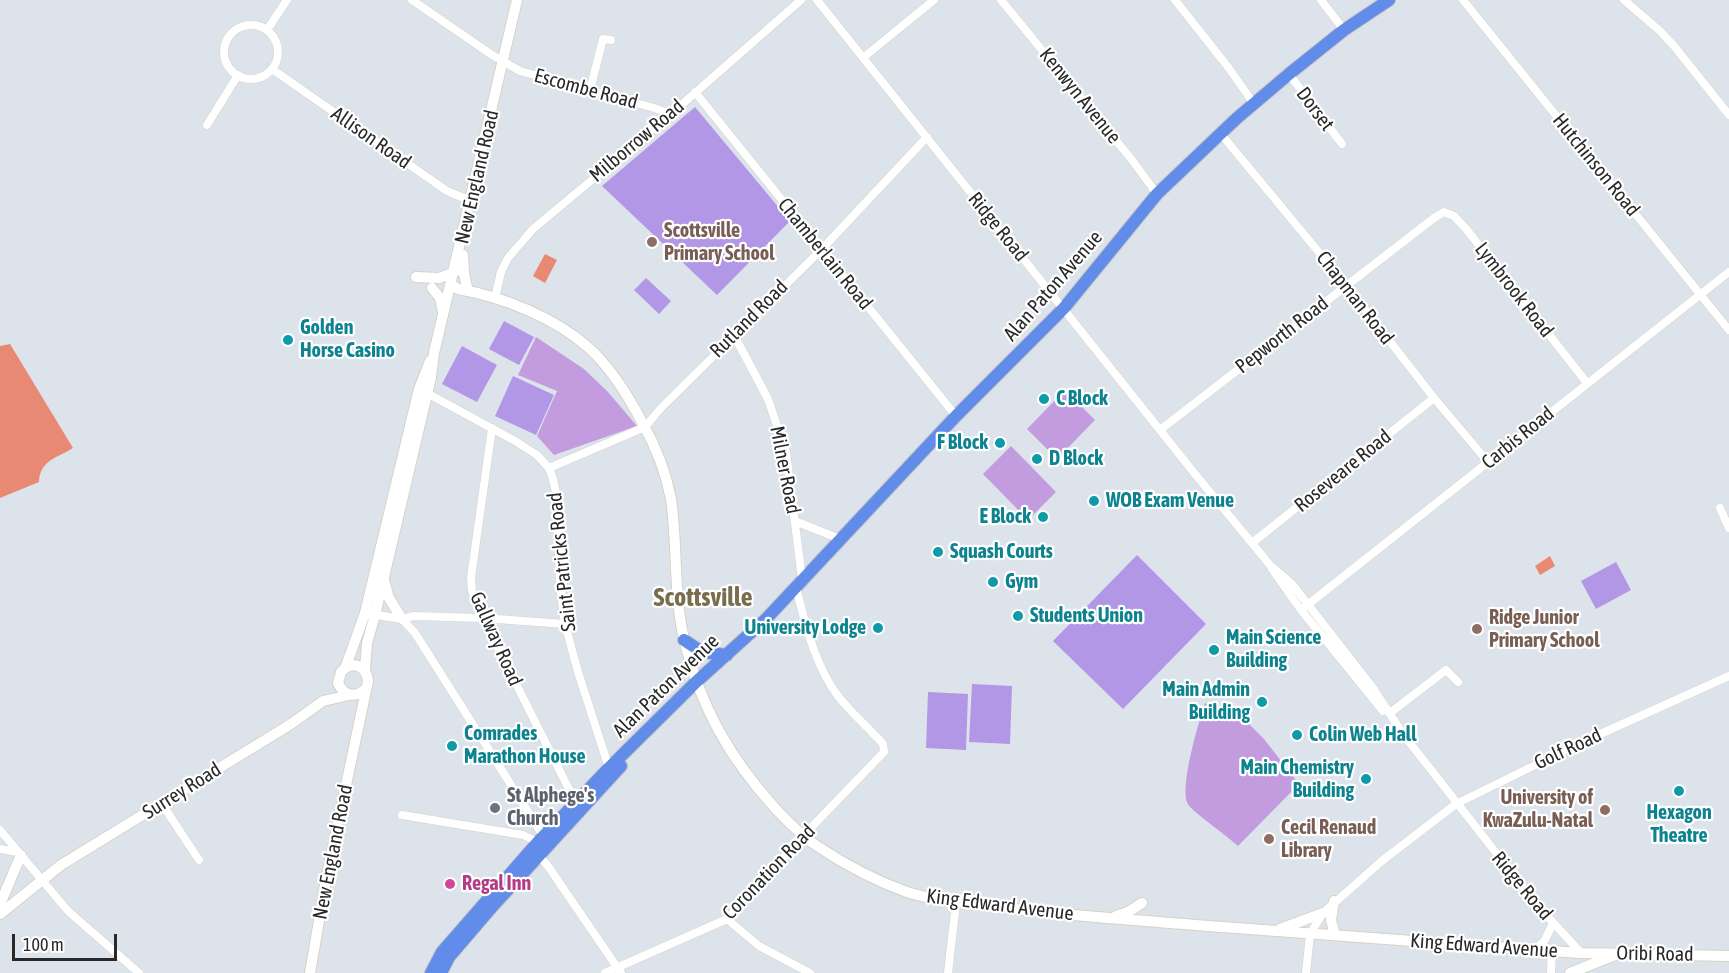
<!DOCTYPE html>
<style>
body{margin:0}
#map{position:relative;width:1729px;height:973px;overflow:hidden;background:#dce3eb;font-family:"Asap Condensed",sans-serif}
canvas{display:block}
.scale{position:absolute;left:12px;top:934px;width:105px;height:27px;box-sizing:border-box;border:3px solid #292929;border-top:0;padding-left:8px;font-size:18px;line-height:21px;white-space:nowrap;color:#292929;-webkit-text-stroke:4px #fff;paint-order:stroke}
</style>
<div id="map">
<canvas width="1729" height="973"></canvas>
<div class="scale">100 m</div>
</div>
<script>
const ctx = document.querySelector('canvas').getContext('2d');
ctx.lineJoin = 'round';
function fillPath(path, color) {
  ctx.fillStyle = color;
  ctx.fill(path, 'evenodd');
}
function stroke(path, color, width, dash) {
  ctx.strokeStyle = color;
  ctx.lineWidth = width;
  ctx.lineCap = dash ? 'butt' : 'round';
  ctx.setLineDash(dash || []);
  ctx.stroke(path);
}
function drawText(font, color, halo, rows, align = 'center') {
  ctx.font = font + ' "Asap Condensed",sans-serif';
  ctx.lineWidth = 4.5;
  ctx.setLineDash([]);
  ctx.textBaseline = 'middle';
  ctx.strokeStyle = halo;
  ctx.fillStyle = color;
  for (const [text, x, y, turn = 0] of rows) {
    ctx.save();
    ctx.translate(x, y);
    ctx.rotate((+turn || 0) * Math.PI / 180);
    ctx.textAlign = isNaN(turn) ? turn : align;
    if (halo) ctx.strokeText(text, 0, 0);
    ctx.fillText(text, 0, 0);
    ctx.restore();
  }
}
fillPath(new Path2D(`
 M536 337 584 369 608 392 637 426 554 455 537 436 557 391 518 375Z
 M1065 390 1095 420 1057 459 1027 429Z
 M1011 446 1056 492 1028 520 983 474Z
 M1205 703 1247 722 1264 739 1299 784 1238 846C1229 837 1191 811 1188 804 1179 788 1199 721 1205 703Z`), '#c39bdf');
fillPath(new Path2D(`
 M695 107 790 221 717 295 602 186Z
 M646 278 671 301 659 314 634 290Z
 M504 321 534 337 519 365 489 349Z
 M462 346 497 365 477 402 442 384Z
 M513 376 554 395 536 435 495 416Z
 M1137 555 1206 624 1123 709 1053 641Z
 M1616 562 1631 590 1596 609 1581 581Z
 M972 684 1012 686 1010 744 969 742Z
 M928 692 968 694 966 750 926 748Z`), '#b297e6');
fillPath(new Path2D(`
 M545 254 557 260 545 283 533 276Z
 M10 344 73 448C57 458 40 460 39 482L0 498V346Z
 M1550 556 1555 566 1540 575 1535 566Z`), '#e88a73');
const street = new Path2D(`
 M412 0 492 55 520 71 654 108 671 114
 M817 0 1195 474 1270 565 1292 584 1373 688 1401 731
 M1001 0 1132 160 1157 194
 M1175 0 1228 67 1254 104
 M1321 0 1344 30
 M1463 0 1729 330
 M1624 0 1660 31 1674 46 1729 115
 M224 52a27 27 0 1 1 54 0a27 27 0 1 1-54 0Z
 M267 30 287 0
 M864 57 934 0
 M272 69 447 191 471 201
 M1289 74 1342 144
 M590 90 603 39 611 40
 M695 92 956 416
 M207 125 238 75
 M1221 134 1346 285 1434 398 1488 462
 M495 298 501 272 508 258 533 229 671 114 801 0
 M734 335 768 399 786 452 802 579
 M425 392 515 441 537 455 549 468 553 479 557 497 560 584 565 624 578 672 609 768
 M492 428 471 578 472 591 483 618 576 803
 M1160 430 1434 218 1444 212 1454 216 1467 230 1587 383
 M549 468 645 427 661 408 821 250 927 137
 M1720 508 1729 528
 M795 521 840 539
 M1252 543 1434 398
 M1272 569 1301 610 1383 711
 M1301 610 1729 272
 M370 614 402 619 415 633 544 837
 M402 619 414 616 483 618 565 624
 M1390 713 1446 670 1458 682
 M1399 729 1537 905 1581 953
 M162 804 199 860
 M402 815 523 835 538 842
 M0 830 68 911 139 973
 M0 849 18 852
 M538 855 548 866 621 973
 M727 919 759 946 810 973
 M1535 950 1545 940 1553 923
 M605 973 727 919 803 836 884 752 883 744C869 728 852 714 838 696 815 666 805 623 796 587
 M948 973 956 903
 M1306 973 1310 934 1323 913 1383 860 1456 804 1576 745 1729 676
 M1551 973 1552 951`);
const secondary = new Path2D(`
 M463 255 464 274 468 291
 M416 277 439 278 455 272
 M452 285 458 289C503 297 554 317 589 348 612 369 629 397 643 424 656 447 666 473 671 499 678 547 673 596 685 643 701 708 730 758 774 807 787 821 801 835 817 846 844 864 876 881 907 892 942 903 979 905 1014 909 1075 916 1135 920 1195 925 1309 934 1422 942 1535 950L1581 953 1729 956
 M432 288 440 298 443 312
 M384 580 389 598 402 619
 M346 666 365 613 419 389 430 361
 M365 670 367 643 375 615 431 377 434 353 517 0
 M1334 901 1331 920 1335 935
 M0 904 21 855
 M0 914 61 865 291 724 323 701 349 695
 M1116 916 1128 912 1142 903
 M1280 929 1323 913
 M310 973 326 880 368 681C366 665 352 660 341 672L338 683C344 696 356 699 366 688
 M1570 973 1615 955`);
const primary = new Path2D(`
 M684 640 702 652 727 655
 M431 973 442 952 538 842 609 768 696 682 766 619 956 416 1064 308 1157 194 1237 118 1289 74 1344 30 1389 0
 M441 973 449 957 491 908 621 766`);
stroke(street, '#d6d2c7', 9);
stroke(secondary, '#d6d2c7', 12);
stroke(primary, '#c3c3c3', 14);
stroke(street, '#fff', 8);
stroke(secondary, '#fff', 10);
stroke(primary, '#628ce9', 12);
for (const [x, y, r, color] of [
 [652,242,6,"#8d6e63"],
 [288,340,6,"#0f9aa8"],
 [1044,399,6,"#0f9aa8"],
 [1000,443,6,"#0f9aa8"],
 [1037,459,6,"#0f9aa8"],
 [1094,501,6,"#0f9aa8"],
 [1043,517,6,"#0f9aa8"],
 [938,552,6,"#0f9aa8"],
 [993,582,6,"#0f9aa8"],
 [1018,616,6,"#0f9aa8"],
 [878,628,6,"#0f9aa8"],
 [1477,629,6,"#8d6e63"],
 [1214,650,6,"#0f9aa8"],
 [1262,702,6,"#0f9aa8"],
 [1297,735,6,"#0f9aa8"],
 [452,746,6,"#0f9aa8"],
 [1366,779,6,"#0f9aa8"],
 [1679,791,6,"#0f9aa8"],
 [495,808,6,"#6b7280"],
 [1605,810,6,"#8d6e63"],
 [1269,839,6,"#8d6e63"],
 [450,884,6,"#d1479c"]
]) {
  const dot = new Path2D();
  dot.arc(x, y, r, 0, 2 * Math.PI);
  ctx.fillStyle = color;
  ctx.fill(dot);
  stroke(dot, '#fff', 2);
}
drawText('20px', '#292929', '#fff', [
 ["Escombe Road",586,89,15],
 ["Kenwyn Avenue",1080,96,51],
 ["Dorset",1315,109,53],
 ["Allison Road",371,138,35],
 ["Milborrow Road",637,141,-40],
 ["Hutchinson Road",1596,165,51],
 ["New England Road",477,177,-77],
 ["Ridge Road",998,227,51],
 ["Chamberlain Road",825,254,51],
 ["Alan Paton Avenue",1053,286,-49],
 ["Lymbrook Road",1514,290,52],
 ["Chapman Road",1355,298,52],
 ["Rutland Road",749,319,-45],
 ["Pepworth Road",1282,335,-38],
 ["Carbis Road",1518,438,-39],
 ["Milner Road",785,470,79],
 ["Roseveare Road",1343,471,-39],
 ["Saint Patricks Road",562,562,-96],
 ["Gallway Road",496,639,66],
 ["Alan Paton Avenue",666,686,-44],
 ["Golf Road",1568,749,-25],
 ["Surrey Road",182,791,-32],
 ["New England Road",333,852,-79],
 ["Coronation Road",769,872,-46],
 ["Ridge Road",1522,886,50],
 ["King Edward Avenue",1000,905,7],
 ["King Edward Avenue",1484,946,4],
 ["Oribi Road",1655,954,1]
]);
drawText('bold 20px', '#785e54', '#fff', [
 ["Scottsville",664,231],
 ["Primary School",664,254],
 ["Ridge Junior",1489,618],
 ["Primary School",1489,641],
 ["University of",1593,798,"right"],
 ["KwaZulu-Natal",1593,821,"right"],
 ["Cecil Renaud",1281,828],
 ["Library",1281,851]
], 'left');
drawText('bold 20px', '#0d838f', '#fff', [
 ["Golden",300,328],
 ["Horse Casino",300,351],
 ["C Block",1056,399],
 ["F Block",988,443,"right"],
 ["D Block",1049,459],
 ["WOB Exam Venue",1106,501],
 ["E Block",1031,517,"right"],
 ["Squash Courts",950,552],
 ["Gym",1005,582],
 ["Students Union",1030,616],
 ["University Lodge",866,628,"right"],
 ["Main Science",1226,638],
 ["Building",1226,661],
 ["Main Admin",1250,690,"right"],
 ["Building",1250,713,"right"],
 ["Comrades",464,734],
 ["Marathon House",464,757],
 ["Colin Web Hall",1309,735],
 ["Main Chemistry",1354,768,"right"],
 ["Building",1354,791,"right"],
 ["Hexagon",1679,813,"center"],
 ["Theatre",1679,836,"center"]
], 'left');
drawText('bold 20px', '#5b616d', '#fff', [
 ["St Alphege's",507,796],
 ["Church",507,819]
], 'left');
drawText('bold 20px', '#b23c85', '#fff', [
 ["Regal Inn",462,884]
], 'left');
drawText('bold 26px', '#786d4c', '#fff', [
 ["Scottsville",703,598]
]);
</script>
